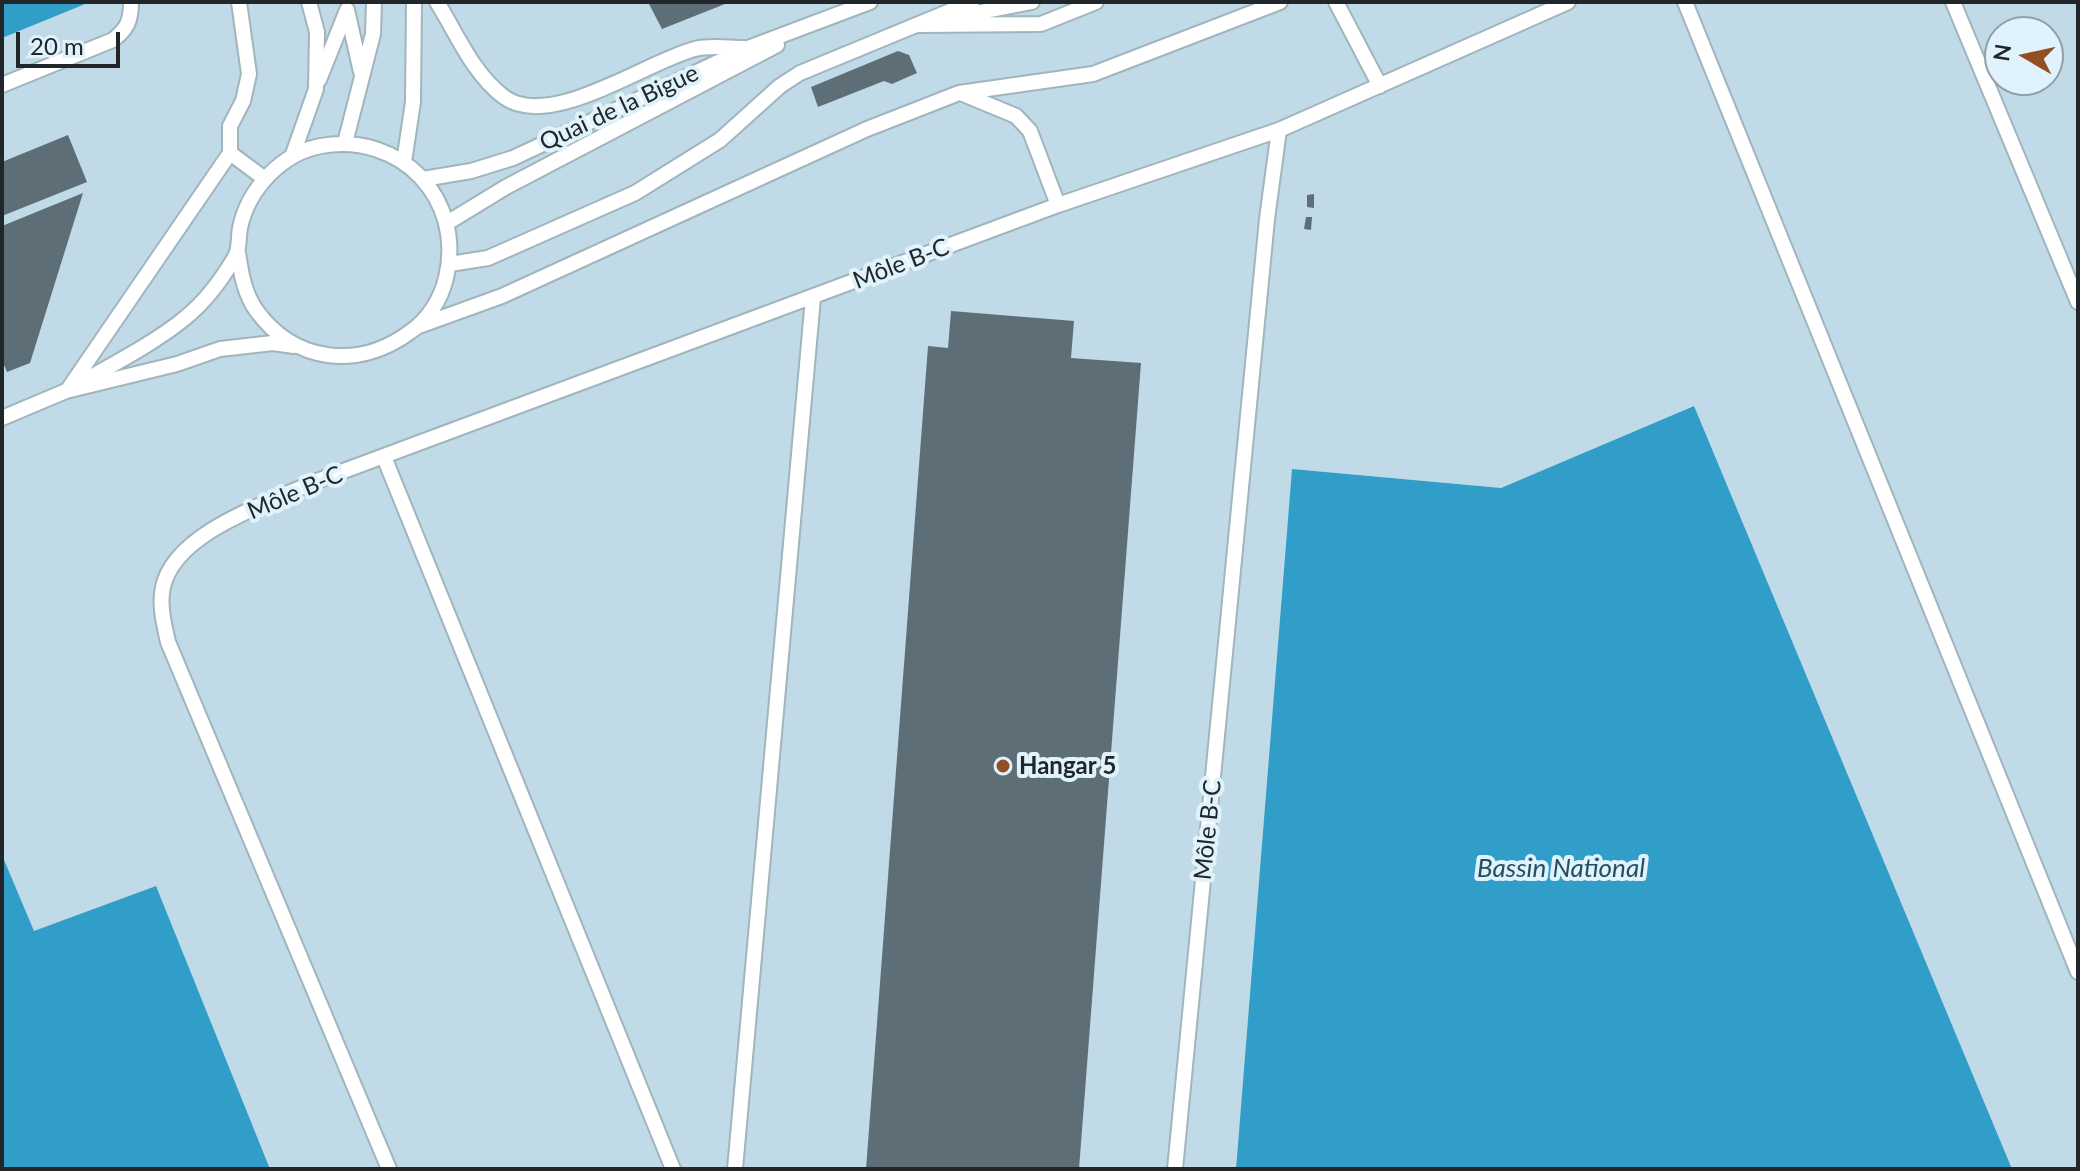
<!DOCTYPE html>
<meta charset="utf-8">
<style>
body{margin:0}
#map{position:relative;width:2080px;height:1171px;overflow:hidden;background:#d3e5ee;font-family:Lato,sans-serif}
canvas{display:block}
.frame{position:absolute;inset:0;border:4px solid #20262a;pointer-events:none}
.north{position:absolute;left:1984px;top:16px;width:80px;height:80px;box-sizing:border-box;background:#e0f2fb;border:2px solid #93a0a7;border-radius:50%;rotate:279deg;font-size:22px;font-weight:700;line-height:32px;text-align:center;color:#20262a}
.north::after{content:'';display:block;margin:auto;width:28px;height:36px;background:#934e24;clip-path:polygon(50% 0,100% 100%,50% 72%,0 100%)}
.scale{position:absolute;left:16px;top:32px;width:104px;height:36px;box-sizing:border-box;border:4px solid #20262a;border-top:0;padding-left:10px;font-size:24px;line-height:28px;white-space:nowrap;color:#20262a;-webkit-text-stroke:6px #e0f2fb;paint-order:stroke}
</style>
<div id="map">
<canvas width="2080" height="1171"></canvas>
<div class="frame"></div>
<div class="north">N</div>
<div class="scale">20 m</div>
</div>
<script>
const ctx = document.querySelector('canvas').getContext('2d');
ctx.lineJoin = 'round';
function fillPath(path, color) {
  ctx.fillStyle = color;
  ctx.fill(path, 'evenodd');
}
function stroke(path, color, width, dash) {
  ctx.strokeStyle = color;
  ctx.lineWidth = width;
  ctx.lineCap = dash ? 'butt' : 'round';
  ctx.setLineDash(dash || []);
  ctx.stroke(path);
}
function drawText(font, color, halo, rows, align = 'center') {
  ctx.font = font + ' Lato,sans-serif';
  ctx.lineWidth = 8;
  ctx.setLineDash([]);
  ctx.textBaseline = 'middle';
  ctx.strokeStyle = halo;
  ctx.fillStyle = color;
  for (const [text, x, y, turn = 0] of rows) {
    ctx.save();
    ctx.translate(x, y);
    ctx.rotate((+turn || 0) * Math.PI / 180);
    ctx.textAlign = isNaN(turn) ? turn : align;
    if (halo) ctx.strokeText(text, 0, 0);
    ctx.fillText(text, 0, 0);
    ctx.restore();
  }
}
fillPath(new Path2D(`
 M2 2H2078V1169H2012L1693 406 1501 488 1292 469 1236 1169H270L156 887 34 932 2 855ZM2000 32H2048V80H2000Z`), '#c0dae7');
fillPath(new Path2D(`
 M2 2H90L2 38Z
 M1694 406 2012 1169H1236L1292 469 1501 488Z
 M2 855 34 931 156 886 270 1169H2Z`), '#319dc9');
fillPath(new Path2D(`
 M648 2H730L662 29Z
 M898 51 909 55 917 73 892 84 884 81 818 107 811 87Z
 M68 135 87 182 2 216V162Z
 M83 193 30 363 7 372 2 360V226Z
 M1314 194V208L1307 207V195Z
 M1306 217H1312L1311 230 1304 229Z
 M951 311 1074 321 1071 358 1141 363 1079 1169H866L928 346 948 348Z`), '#5e6e76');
const lane = new Path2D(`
 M437 2C457 34 473 74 504 97 550 131 647 61 695 49 709 45 729 48 744 48
 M1336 2 1380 86
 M1685 2 2078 972
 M1953 2 2078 302
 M347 10 361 72
 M950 18 1032 2
 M920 25 1041 24 1096 2
 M319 80 347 10
 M2 85 113 40C127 29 131 21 131 2
 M963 94 1016 116 1030 131 1058 205
 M345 143 373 34 374 2
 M230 153 265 179
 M292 157 316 89 317 32 309 2
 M404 162 413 102 414 2
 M423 179 471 171 513 158 748 48 870 2
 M447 223 506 187 777 45
 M450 264 488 258 635 193 720 140 780 86 800 73 972 2
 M419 326 502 296 867 129 959 93 1093 74 1280 2
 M69 388 230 153V126L243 101 249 74 239 2
 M66 391C102 370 154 344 185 318 205 302 222 279 235 257 240 248 238 238 240 228 248 189 282 153 321 146 401 132 465 199 446 278 441 299 428 320 410 332 359 370 294 363 256 310 244 293 241 272 238 253
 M2 418 66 391 177 364 220 349 273 343 294 346
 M384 457 673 1169
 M389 1169 168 642C164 624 159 605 163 587 175 532 267 504 314 482L1058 205 1279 130 1568 2
 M735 1169 813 298
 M1175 1169 1267 219 1279 130`);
stroke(lane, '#a2b4bc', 18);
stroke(lane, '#fff', 14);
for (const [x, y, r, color] of [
 [1003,766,8,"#934e24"]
]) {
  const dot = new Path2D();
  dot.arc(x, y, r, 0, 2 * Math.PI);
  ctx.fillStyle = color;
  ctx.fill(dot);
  stroke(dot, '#e0f2fb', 3);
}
drawText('24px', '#20262a', '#e0f2fb', [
 ["Quai de la Bigue",619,108,-25],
 ["Môle B-C",901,264,-21],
 ["Môle B-C",295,493,-23],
 ["Môle B-C",1208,830,-84]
]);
drawText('bold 24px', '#20262a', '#e0f2fb', [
 ["Hangar 5",1019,766]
], 'left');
drawText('italic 26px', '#244f62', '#e0f2fb', [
 ["Bassin National",1561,869]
]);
</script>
